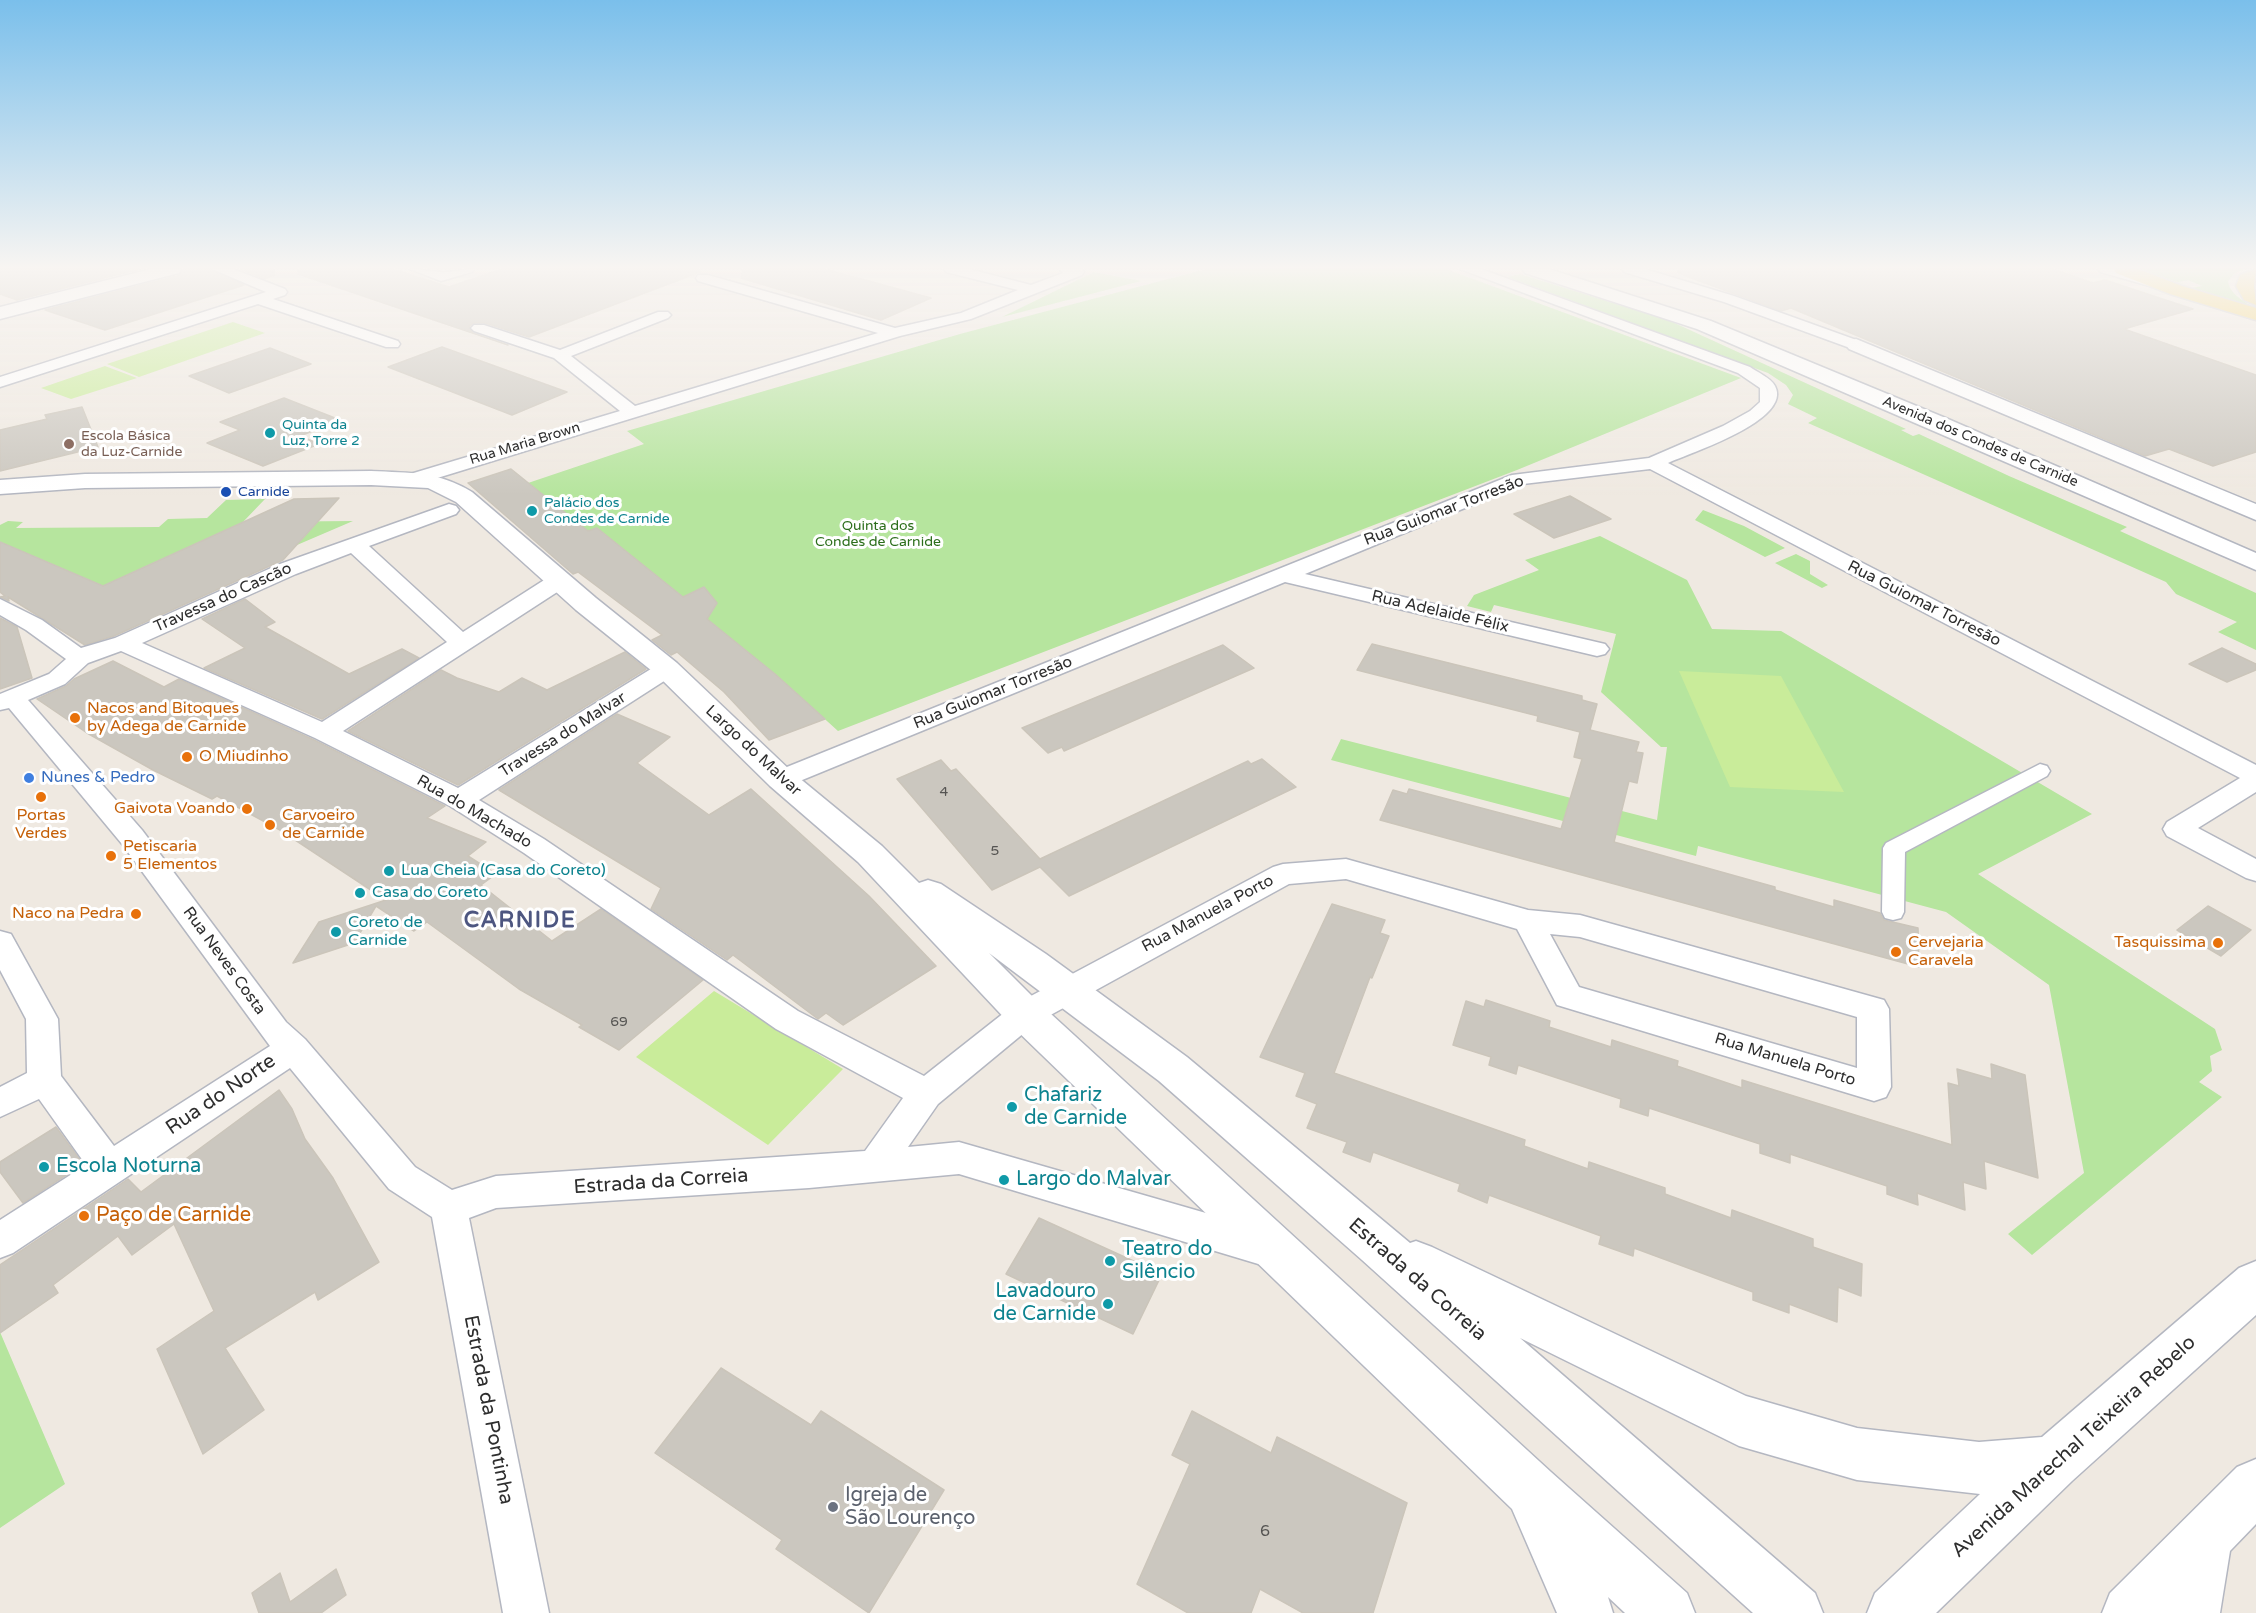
<!DOCTYPE html>
<meta charset="utf-8">
<style>
body{margin:0}
canvas{display:block;background:#efe9e1}
</style>
<canvas width="2256" height="1613"></canvas>
<script>
const ctx = document.querySelector('canvas').getContext('2d');
ctx.lineJoin = 'round';
function fillPath(path, color) {
  ctx.fillStyle = color;
  ctx.fill(path, 'evenodd');
}
function stroke(path, color, width, dash) {
  ctx.strokeStyle = color;
  ctx.lineWidth = width;
  ctx.lineCap = dash ? 'butt' : 'round';
  ctx.setLineDash(dash || []);
  ctx.stroke(path);
}
function drawText(font, color, halo, rows, align = 'center') {
  ctx.font = font + ' "Varela Round",sans-serif';
  ctx.lineWidth = 6;
  ctx.setLineDash([]);
  ctx.textBaseline = 'middle';
  ctx.strokeStyle = halo;
  ctx.fillStyle = color;
  for (const [text, x, y, turn = 0] of rows) {
    ctx.save();
    ctx.translate(x, y);
    ctx.rotate((+turn || 0) * Math.PI / 180);
    ctx.textAlign = isNaN(turn) ? turn : align;
    if (halo) ctx.strokeText(text, 0, 0);
    ctx.fillText(text, 0, 0);
    ctx.restore();
  }
}
fillPath(new Path2D(`
 M1206 269H1446L1741 378 1517 470 838 731 775 674 688 605 600 530 597 528 588 531 528 483 644 444 627 431 960 334Z
 M2138 269H2245L2235 273 2228 281C2230 294 2241 299 2251 306L2192 288 2202 286 2188 280 2178 282 2192 287Z
 M1094 272 1141 281 1002 317Z
 M1520 274 1668 320 1906 429 1901 430 1913 436 1919 434 2009 476 2127 527 2120 531 2256 593V650L2218 632 2237 622 2176 594 2166 582 1808 423 1817 418 1788 404 1793 395 1786 385 1768 373 1507 277Z
 M265 499 243 522 353 521 269 557 198 574 166 557 103 586 0 542V525L8 521 23 522 16 528 159 527 168 519 207 518 226 500Z
 M1703 510 1744 526 1785 548 1765 557 1695 520Z
 M1600 536 1687 580 1712 629 1781 631 2092 814 1978 874 2215 1029 2222 1050 2210 1056 2212 1071 2199 1082 2222 1097 2032 1255 2008 1234 2084 1173 2049 985 1946 912 1698 846 1696 856 1331 760 1341 739 1657 820 1667 747H1661L1601 692 1616 634 1494 605 1491 612 1467 606 1474 595 1539 570 1525 560Z
 M1796 554 1810 561V574L1828 585 1822 588 1775 563Z
 M0 1332 65 1484 0 1528Z`), '#b6e59e');
fillPath(new Path2D(`
 M233 322 265 333 139 377 107 364Z
 M105 366 137 378 71 399 41 388Z
 M1679 671 1781 676 1844 792 1730 787Z
 M714 991 843 1069 768 1145 636 1057Z`), '#c9ec9a');
const building = new Path2D(`
 M0 269H140L17 300 0 294Z
 M183 269H210L244 285 105 330 45 310 180 275Z
 M240 269H274L275 275 264 279Z
 M299 269H393L449 287 502 269H699L700 272 529 337 485 323H474L469 326 473 333 508 345 298 274Z
 M743 269H825L931 298 881 320 741 278Z
 M1678 269H2053L2093 283 2105 280 2193 309 2124 329 2256 375V452L2213 466 2169 449 2145 456 1791 308 1781 311 1678 273Z
 M442 347 567 392 512 415 388 367Z
 M270 348 311 364 229 393 189 376Z
 M284 398 340 420 300 436 319 444 263 466 207 443 240 430 220 422Z
 M82 407 98 447 0 471V430L47 419 45 415Z
 M511 469 588 531 597 528 683 597 704 587 717 603 707 619 775 674 825 719 769 740 724 692 677 652 671 655 652 640 662 635 578 572 573 574 468 483Z
 M1570 496 1611 519 1554 538 1514 514Z
 M339 498 283 560 114 636 85 645 8 597 9 601 0 597 5 596 0 592V542L103 586 294 499Z
 M245 599 275 622 265 627 349 674 402 649 419 658 322 719 204 668 245 648 202 619Z
 M0 618 17 627 32 678 0 689Z
 M1372 644 1582 696V700L1597 704 1590 730 1639 742 1636 752 1643 753 1637 783 1629 781 1614 842 1775 887V890L1834 907V900L1880 913 1884 920 1918 928 1919 967 1380 820 1393 790 1407 794 1409 789 1561 829 1582 759 1574 757 1580 732 1537 721 1538 716 1357 670Z
 M1223 645 1254 668 1064 751 1062 747 1048 753 1022 728Z
 M2222 648 2256 664V670L2227 682 2189 664Z
 M625 652 646 669 458 785 348 731 441 670 457 678 499 692 522 678 547 690Z
 M113 661 164 687 179 679 314 740 445 806 427 818 486 842 468 856 496 874 481 885 552 941 601 909 703 980 619 1050 579 1027 582 1025 519 989 427 922 414 931 376 906 354 943 293 963 319 922 386 900 280 830 217 796 212 799 153 770 87 733 37 699 66 686 74 679Z
 M617 714 670 737 637 763 709 815 751 789 869 896 936 966 843 1025 826 1013 818 1019 733 955 727 960 651 909 661 888 499 790Z
 M1262 759 1296 787 1069 896 1040 867 992 890 897 779 941 760 951 771 956 769 1040 859 1248 761 1251 764Z
 M1332 904 1385 920 1380 933 1389 936 1372 978 1370 977 1334 1073 1525 1140 1524 1146 1588 1169 1589 1162 1665 1188V1194L1731 1218 1732 1210 1813 1239V1247L1862 1264 1861 1296 1838 1287 1837 1322 1789 1304V1313L1753 1300V1292L1634 1248 1633 1256 1599 1244 1601 1236 1489 1195 1487 1203 1458 1191 1460 1184 1373 1152 1370 1162 1343 1152 1347 1142 1307 1128 1317 1104 1296 1096 1305 1073 1260 1057Z
 M2208 906 2251 930 2221 956 2177 930Z
 M1486 1000 1550 1021 1549 1027 1611 1047 1612 1040 1678 1061 1677 1066 1742 1088V1080L1952 1145 1948 1083 1959 1086 1957 1069 1992 1079 1991 1064 2025 1075 2038 1178 1984 1161 1986 1189 1963 1182 1965 1210 1917 1193 1918 1205 1887 1194V1186L1790 1154V1163L1760 1153V1144L1649 1108 1648 1116 1620 1107 1621 1099 1518 1065 1516 1074 1489 1065 1491 1057 1453 1045 1466 1001 1484 1007Z
 M279 1090 292 1109 305 1139 333 1178 379 1262 318 1300 315 1292 225 1348 264 1410 203 1454 157 1349 214 1311 174 1224 132 1255 118 1236 53 1285 58 1293 0 1333V1265L128 1179 141 1192Z
 M56 1127 83 1164 23 1203 0 1172V1162Z
 M1039 1218 1162 1274 1133 1334 1006 1274Z
 M721 1368 811 1425 821 1411 944 1490 869 1613 776 1549 782 1540 655 1453Z
 M1192 1411 1271 1453 1277 1437 1407 1503 1373 1613H1303L1260 1589 1251 1613H1188L1137 1584 1190 1464 1172 1455Z
 M336 1569 346 1595 321 1613H259L252 1593 280 1573 290 1602Z`);
fillPath(building, '#cbc7bf');
stroke(building, '#cbc5ba', 1.5);
const pedestrian = new Path2D(`
 M2040 764 2047 766 2050 771 2047 776 1905 852 1904 912 1901 918 1893 920 1885 918 1882 912 1883 848 1886 843Z`);
const minor = new Path2D(`
 M212 269H233L285 289 287 292 285 295 273 299 398 341 400 344 398 347H386L258 304 0 387V377L266 292Z
 M410 269C421 269 430 271 440 272 447 273 464 269 474 269L472 272 441 281Z
 M944 269H969L1031 285 1063 273 1059 269H1082L1084 272 1082 275 971 319 900 336 421 483H407L404 479 407 475 620 411 554 358 474 331 471 328 474 325H484L560 350 658 312H668L671 315 668 318 571 356 635 406 878 333 698 281 696 278 698 275H708L895 328 961 313 1018 290 946 272Z
 M1460 269H1481L1750 367C1757 372 1771 378 1775 386 1793 420 1690 453 1668 463L2256 765V792L2198 828 2256 859V881L2246 878 2167 836 2163 829 2167 822 2240 778 1650 469 1523 484 1305 574 1605 644 1609 649 1605 654 1597 656 1285 582 790 785 781 788 772 785 768 779 772 773 1512 475 1649 458 1723 426 1750 411 1760 402V388L1738 373Z
 M1622 269H1645L1734 296 1862 342 1864 345 1856 350 1850 348 1724 302 1624 272Z
 M2098 269H2122L2155 279 2157 282 2150 286 2100 272Z
 M449 504 456 506 459 510 456 514 369 546 463 632 552 575 560 574 568 575 571 580 568 585 343 731 458 788 659 664 667 662 675 664 679 669 675 674 479 800 544 839 798 1011 924 1076 1014 1005 1273 867 1283 864 1346 859 1528 910 1580 915 1884 1000 1889 1009 1891 1087 1886 1097 1874 1101 1557 1005 1517 929 1346 879 1289 884 1036 1023 938 1104 908 1147 959 1142 1265 1230 1278 1236 1284 1248 1278 1260 1265 1266 959 1174 809 1188 496 1208 469 1218 549 1613H503L432 1217 389 1189 290 1068 13 1253 0 1258V1220L86 1165 39 1099 0 1117V1087L27 1073 26 1019 0 970V931L11 934 58 1019 61 1076 114 1146 270 1046 122 844 9 708 0 710V694L49 674 66 659 26 630 0 615V599L42 620 81 648 115 638 280 564ZM351 553 447 642 322 722 142 643 296 574ZM121 651 315 738 450 806 524 853 776 1029 903 1098 865 1151 496 1176 452 1190 415 1167 305 1039 286 1022 142 830 28 700 65 684 88 663ZM1550 934 1580 937 1857 1017V1068L1579 987Z`);
const tertiary = new Path2D(`
 M151 269H181L179 273 0 319V307Z`);
const secondary = new Path2D(`
 M1523 269H1549L1711 321 1948 419 2256 553V570L1697 329 1525 273Z
 M1856 339 2256 504V520L1849 349 1846 345 1849 341Z
 M371 471C410 473 438 471 472 492L596 598 677 663 792 772 882 846 919 883 928 880 941 884 1046 954 1187 1057 1410 1243 1416 1241 1432 1247 1746 1396 1857 1428 1979 1442 2042 1437 2239 1268 2256 1261V1315L2072 1481 1936 1613H1867L1875 1593 1980 1494 1857 1480 1739 1446 1520 1338 1815 1593 1823 1613H1753L1362 1260 1159 1081 989 953 1039 1003 1551 1472 1687 1593 1695 1613H1625L1608 1597 1613 1613H1557L1512 1509 1011 1025 858 862 770 786 657 675 576 610 456 502 428 488 371 485 85 488 0 494V480L85 474Z
 M2256 1459V1524L2230 1551 2220 1613H2102L2110 1593 2237 1467Z`);
const primary = new Path2D(`
 M2114 269H2138L2182 286 2256 308V320L2170 294 2116 273Z
 M2256 269 2254 286 2256 305 2244 300 2236 286 2240 275Z`);
stroke(pedestrian, '#b4b7c1', 3);
stroke(minor, '#b4b7c1', 3);
stroke(tertiary, '#b4b7c1', 3);
stroke(secondary, '#b4b7c1', 3);
stroke(primary, '#c9c9c9', 3);
fillPath(pedestrian, '#fff');
fillPath(minor, '#fff');
fillPath(tertiary, '#fff');
fillPath(secondary, '#fff');
fillPath(primary, '#f2d163');
const sky = ctx.createLinearGradient(0, 0, 0, 495);
sky.addColorStop(0, '#7abfeb');
sky.addColorStop(0.54, '#f8f5f2');
sky.addColorStop(1, '#f8f5f200');
ctx.fillStyle = sky;
ctx.fillRect(0, 0, 2256, 495);
for (const [x, y, r, color] of [
 [270,433,6,"#0f9aa8"],
 [69,444,6,"#8d6e63"],
 [226,492,6,"#1a4fb4"],
 [532,511,6,"#0f9aa8"],
 [75,718,6,"#e8710a"],
 [187,757,6,"#e8710a"],
 [29,778,6,"#3f7fe0"],
 [41,797,6,"#e8710a"],
 [247,809,6,"#e8710a"],
 [270,825,6,"#e8710a"],
 [111,856,6,"#e8710a"],
 [389,871,6,"#0f9aa8"],
 [360,893,6,"#0f9aa8"],
 [136,914,6,"#e8710a"],
 [336,932,6,"#0f9aa8"],
 [2218,943,6,"#e8710a"],
 [1896,952,6,"#e8710a"],
 [1012,1107,6,"#0f9aa8"],
 [44,1167,6,"#0f9aa8"],
 [1004,1180,6,"#0f9aa8"],
 [84,1216,6,"#e8710a"],
 [1110,1261,6,"#0f9aa8"],
 [1108,1304,6,"#0f9aa8"],
 [833,1507,6,"#6b7280"]
]) {
  const dot = new Path2D();
  dot.arc(x, y, r, 0, 2 * Math.PI);
  ctx.fillStyle = color;
  ctx.fill(dot);
  stroke(dot, '#fff', 2);
}
drawText('14px', '#0d838f', '#fff', [
 ["Quinta da",282,425],
 ["Luz, Torre 2",282,441],
 ["Palácio dos",544,503],
 ["Condes de Carnide",544,519]
], 'left');
drawText('14px', '#785e54', '#fff', [
 ["Escola Básica",81,436],
 ["da Luz-Carnide",81,452]
], 'left');
drawText('14px', '#2e2e2e', '#fff', [
 ["Avenida dos Condes de Carnide",1980,442,23],
 ["Rua Maria Brown",525,444,-17]
]);
drawText('14px', '#164399', '#fff', [
 ["Carnide",238,492]
], 'left');
drawText('14px', '#2c6e1b', '#fff', [
 ["Quinta dos",878,526],
 ["Condes de Carnide",878,542]
]);
drawText('14px', '#555452', null, [
 ["4",944,792],
 ["5",995,851],
 ["69",619,1022]
]);
drawText('16px', '#2e2e2e', '#fff', [
 ["Rua Guiomar Torresão",1444,511,-21],
 ["Travessa do Cascão",223,598,-24],
 ["Rua Guiomar Torresão",1924,604,27],
 ["Rua Adelaide Félix",1440,612,13],
 ["Rua Guiomar Torresão",993,693,-22],
 ["Travessa do Malvar",563,735,-32],
 ["Largo do Malvar",753,751,43],
 ["Rua do Machado",474,812,30],
 ["Rua Manuela Porto",1208,914,-28],
 ["Rua Neves Costa",224,961,54],
 ["Rua Manuela Porto",1785,1060,17]
]);
drawText('16px', '#c56008', '#fff', [
 ["Nacos and Bitoques",87,709],
 ["by Adega de Carnide",87,727],
 ["O Miudinho",199,757],
 ["Gaivota Voando",235,809,"right"],
 ["Portas",41,816,"center"],
 ["Verdes",41,834,"center"],
 ["Carvoeiro",282,816],
 ["de Carnide",282,834],
 ["Petiscaria",123,847],
 ["5 Elementos",123,865],
 ["Naco na Pedra",124,914,"right"],
 ["Cervejaria",1908,943],
 ["Caravela",1908,961],
 ["Tasquissima",2206,943,"right"]
], 'left');
drawText('16px', '#366cbe', '#fff', [
 ["Nunes & Pedro",41,778]
], 'left');
drawText('16px', '#0d838f', '#fff', [
 ["Lua Cheia (Casa do Coreto)",401,871],
 ["Casa do Coreto",372,893],
 ["Coreto de",348,923],
 ["Carnide",348,941]
], 'left');
drawText('16px', '#555452', null, [
 ["6",1265,1532]
]);
drawText('20px', '#2e2e2e', '#fff', [
 ["Rua do Norte",221,1095,-34],
 ["Estrada da Correia",661,1182,-4],
 ["Estrada da Correia",1417,1280,41],
 ["Estrada da Pontinha",488,1410,79],
 ["Avenida Marechal Teixeira Rebelo",2074,1447,-42]
]);
drawText('20px', '#0d838f', '#fff', [
 ["Chafariz",1024,1096],
 ["de Carnide",1024,1119],
 ["Escola Noturna",56,1167],
 ["Largo do Malvar",1016,1180],
 ["Teatro do",1122,1250],
 ["Silêncio",1122,1273],
 ["Lavadouro",1096,1292,"right"],
 ["de Carnide",1096,1315,"right"]
], 'left');
drawText('20px', '#c56008', '#fff', [
 ["Paço de Carnide",96,1216]
], 'left');
drawText('20px', '#5b616d', '#fff', [
 ["Igreja de",845,1496],
 ["São Lourenço",845,1519]
], 'left');
ctx.letterSpacing = '1.5px';
drawText('bold 22px', '#4d5680', '#fff', [
 ["CARNIDE",520,921]
]);
ctx.letterSpacing = '0px';
</script>
